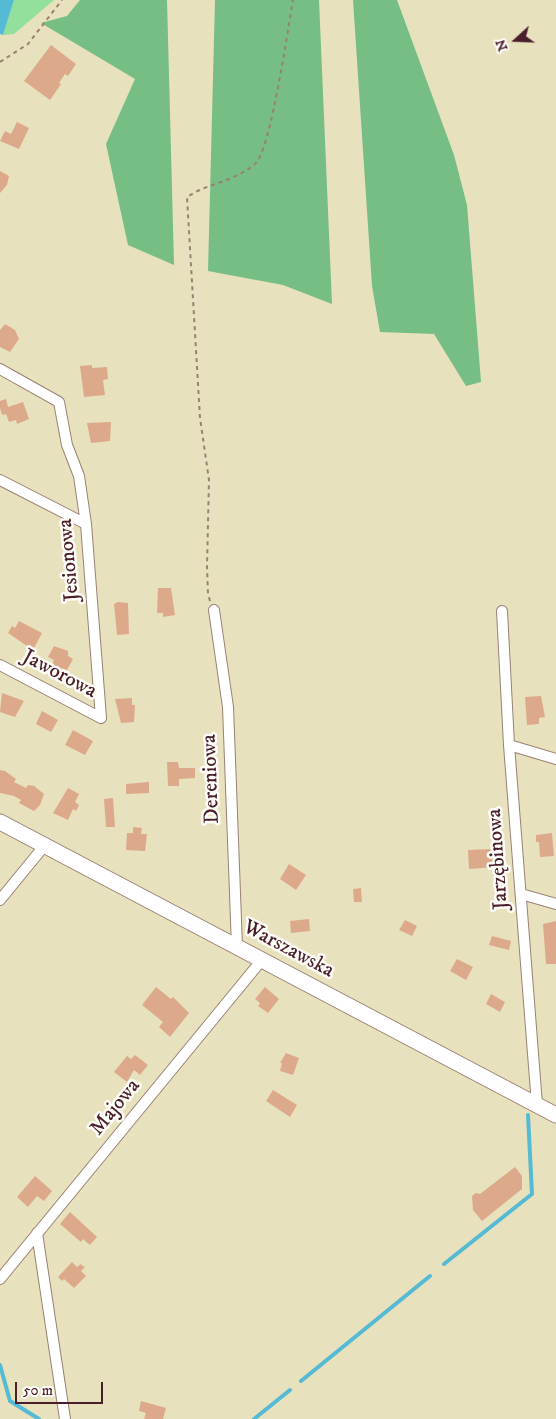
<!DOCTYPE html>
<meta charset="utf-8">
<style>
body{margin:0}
#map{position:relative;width:556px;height:1419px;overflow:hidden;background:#e8e1bd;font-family:"IM FELL DW Pica",serif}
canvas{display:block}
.north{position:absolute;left:491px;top:15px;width:50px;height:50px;-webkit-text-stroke:4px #fdfcf7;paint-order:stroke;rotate:250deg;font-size:14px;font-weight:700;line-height:20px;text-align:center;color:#4a1f2b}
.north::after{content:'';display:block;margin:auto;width:18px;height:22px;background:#4a1f2b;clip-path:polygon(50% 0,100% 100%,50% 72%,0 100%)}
.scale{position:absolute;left:15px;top:1382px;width:88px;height:22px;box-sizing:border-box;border:2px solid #4a1f2b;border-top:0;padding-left:6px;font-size:15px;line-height:18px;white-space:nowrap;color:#4a1f2b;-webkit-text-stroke:4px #fdfcf7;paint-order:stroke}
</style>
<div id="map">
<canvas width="556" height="1419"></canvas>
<div class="north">N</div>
<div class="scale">50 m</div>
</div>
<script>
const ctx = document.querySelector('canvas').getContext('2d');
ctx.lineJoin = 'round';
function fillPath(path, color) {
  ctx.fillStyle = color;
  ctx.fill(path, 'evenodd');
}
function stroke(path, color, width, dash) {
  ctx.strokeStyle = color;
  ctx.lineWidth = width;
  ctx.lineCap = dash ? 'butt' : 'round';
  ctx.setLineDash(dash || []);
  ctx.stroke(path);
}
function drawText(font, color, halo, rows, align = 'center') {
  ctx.font = font + ' "IM FELL DW Pica",serif';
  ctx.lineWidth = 5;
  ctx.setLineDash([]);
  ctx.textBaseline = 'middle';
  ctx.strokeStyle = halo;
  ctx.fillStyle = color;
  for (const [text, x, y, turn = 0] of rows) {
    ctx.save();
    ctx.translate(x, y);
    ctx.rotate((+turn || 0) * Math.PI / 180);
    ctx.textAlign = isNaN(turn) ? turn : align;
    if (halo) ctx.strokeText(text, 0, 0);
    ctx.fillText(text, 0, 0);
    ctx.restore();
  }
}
fillPath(new Path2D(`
 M14 0H54L14 34 3 35Z`), '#93e09d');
fillPath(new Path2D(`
 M80 0H167L174 265 128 245 106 144 135 79 41 23 67 16Z
 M215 0H319L332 304 283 285 208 271Z
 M353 0H397L454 155 467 205 481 382 466 386 434 334 380 332 372 286Z`), '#76be84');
fillPath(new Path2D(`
 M0 0H14L3 35 0 34Z`), '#55bad3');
stroke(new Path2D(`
 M444 1264 532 1194 528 1115
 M0 1365 10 1401 39 1419
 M301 1381 430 1276
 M254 1419 290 1390`), '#55bad3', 4);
fillPath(new Path2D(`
 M51 45 76 64 68 76 65 74 59 83 61 84 50 100 24 81Z
 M17 122 29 128 19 149 0 141 5 131 11 134Z
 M0 171 9 176 7 185 0 193Z
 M5 324 15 330 19 339 10 352 0 347V330Z
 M92 365V368L107 367 108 379 103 380 105 395 84 397 80 366Z
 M6 399 8 407 23 402 29 419 17 424 16 420 9 422 6 414 2 415 0 408V401Z
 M111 422 110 441 91 443 87 423Z
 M158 588H171L175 615 163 617V613H157Z
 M118 602 128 603 129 634 117 635 114 604Z
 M19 621 42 633 33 650 8 633 12 626 15 628Z
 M54 646 68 651V656L73 659 67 670 52 665 54 660 48 657Z
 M2 693 24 701 15 717 0 712Z
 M541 696 545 717 539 718V724L527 725 525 697Z
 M132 698V705H135L134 722 121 723 115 699Z
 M42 711 58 720 51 732 36 724Z
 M73 730 93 741 85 755 65 745Z
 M167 762H178L179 768H195V778L179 779V786H168Z
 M0 770 5 771 16 779 14 782 26 788 28 785 34 786 44 794 40 805 34 811 19 803 21 800 14 796 0 793Z
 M149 782V793L126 794V784Z
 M68 788 79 794 75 802 79 805 76 811 73 809 68 820 53 813Z
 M113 798 115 827H106L104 799Z
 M133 827 142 828 141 834H147L145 851 126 850 127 833H133Z
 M552 833 554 856 540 857 539 842H536V835Z
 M493 849 494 867 469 869 468 850Z
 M289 864 306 875 296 890 280 879Z
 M361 888 362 902H354L353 889Z
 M309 919 310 931 291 933 290 921Z
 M405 920 417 926 412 936 399 930Z
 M556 921V964H546L543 924Z
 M492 936 511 941 509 950 489 945Z
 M457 959 473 967 466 980 450 971Z
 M156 987 171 999 173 997 189 1013 170 1037 159 1027 163 1022 142 1005Z
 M265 987 279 999 268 1013 258 1006 260 1003 255 999Z
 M491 994 505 1002 500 1012 486 1004Z
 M286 1053 299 1058 293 1075 280 1071 282 1063H280Z
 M135 1055 148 1065 140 1075 134 1070 127 1082 114 1072 127 1056 131 1059Z
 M273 1090 297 1105 290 1117 266 1101Z
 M515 1167 522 1176V1189L482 1221 473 1210 472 1196 476 1193 480 1194Z
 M35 1176 52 1191 44 1201 37 1196 28 1207 17 1197Z
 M70 1212 97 1237 90 1245 83 1239 81 1242 60 1224Z
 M72 1262 77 1267 82 1263 81 1265 85 1267 81 1271 86 1276 74 1288 64 1279 62 1281 58 1277Z
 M141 1401 166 1408 163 1419H144L146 1413 139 1411Z`), '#dda98b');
const street = new Path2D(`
 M0 369 59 402 67 445 79 476 86 524 101 718
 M0 480 86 524
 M214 610 228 707 237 947
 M502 611 509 745 537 1105
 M0 665 101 718
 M509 745 556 759
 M521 894 556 904
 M0 900 45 845
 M37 1233 65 1419
 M0 1279 261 961`);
const secondary = new Path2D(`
 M0 822 556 1115`);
stroke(street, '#998074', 12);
stroke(secondary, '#998074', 17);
stroke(new Path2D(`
 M0 62 28 44 62 0
 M210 601 208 594 207 567 209 480 200 418 187 197C210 182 232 183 255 164 271 150 288 27 293 0`), '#998074', 2, [4, 4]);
stroke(street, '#fff', 10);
stroke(secondary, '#fff', 15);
drawText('21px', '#4a1f2b', '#fdfcf7', [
 ["Jesionowa",70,560,-95],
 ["Jaworowa",59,675,28],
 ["Dereniowa",212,779,-92],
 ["Jarzębinowa",499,859,-94],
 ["Warszawska",288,950,28],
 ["Majowa",116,1108,-51]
]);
</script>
